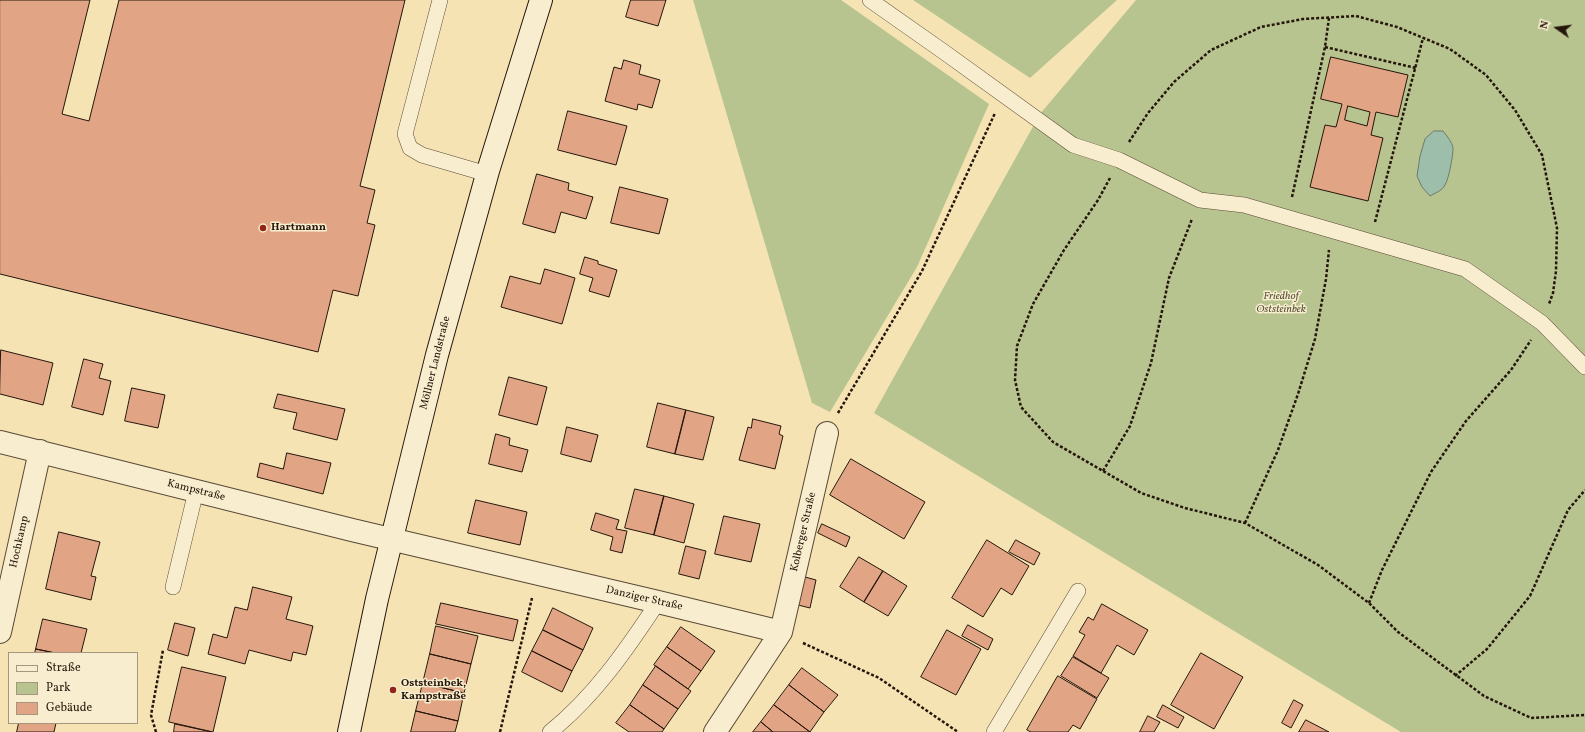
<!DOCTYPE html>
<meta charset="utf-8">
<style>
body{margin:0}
#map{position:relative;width:1585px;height:732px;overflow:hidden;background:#f5e3b4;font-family:Vollkorn,serif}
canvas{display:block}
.legend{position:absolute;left:8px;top:652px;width:130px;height:72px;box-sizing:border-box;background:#f8edce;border:1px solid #a49780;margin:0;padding:5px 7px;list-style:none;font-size:12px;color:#25160b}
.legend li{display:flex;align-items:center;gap:8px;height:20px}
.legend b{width:20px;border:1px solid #a49780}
.north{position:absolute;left:1537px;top:8px;width:40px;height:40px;-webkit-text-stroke:3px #f8edce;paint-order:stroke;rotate:284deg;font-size:11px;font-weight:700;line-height:16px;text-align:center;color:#25160b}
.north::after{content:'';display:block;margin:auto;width:14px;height:18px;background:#25160b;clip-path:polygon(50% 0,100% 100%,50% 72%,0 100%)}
</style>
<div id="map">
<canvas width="1585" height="732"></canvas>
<ul class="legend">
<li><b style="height:5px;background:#f8edce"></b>Straße</li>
<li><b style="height:11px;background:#b8c490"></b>Park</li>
<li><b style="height:11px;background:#e1a484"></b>Gebäude</li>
</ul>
<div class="north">N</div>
</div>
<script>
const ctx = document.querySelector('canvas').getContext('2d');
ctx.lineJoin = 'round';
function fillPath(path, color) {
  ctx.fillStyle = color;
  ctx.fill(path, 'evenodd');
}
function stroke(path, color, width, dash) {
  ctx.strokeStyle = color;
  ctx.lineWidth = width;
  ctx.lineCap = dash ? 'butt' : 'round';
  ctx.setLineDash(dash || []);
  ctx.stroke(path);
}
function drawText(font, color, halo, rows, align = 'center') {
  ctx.font = font + ' Vollkorn,serif';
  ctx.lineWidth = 3;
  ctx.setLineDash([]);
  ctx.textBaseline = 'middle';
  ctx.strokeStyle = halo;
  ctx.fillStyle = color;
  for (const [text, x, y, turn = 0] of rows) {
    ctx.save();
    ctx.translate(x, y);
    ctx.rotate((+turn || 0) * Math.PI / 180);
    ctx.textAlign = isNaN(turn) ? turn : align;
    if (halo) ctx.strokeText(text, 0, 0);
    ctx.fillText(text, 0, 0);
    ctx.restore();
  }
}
fillPath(new Path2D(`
 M693 0H841L989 104 917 267 830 412 812 403Z
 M913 0H1117L1030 78Z
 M1136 0H1585V732H1401L874 413 1040 114Z`), '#b8c490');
const water = new Path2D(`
 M1434 131H1443C1447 136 1452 142 1453 148 1453 156 1449 178 1445 185 1442 191 1435 193 1430 196L1422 187 1417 176 1420 156 1425 139Z`);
fillPath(water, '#9cbeab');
stroke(water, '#6c7b6b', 1);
const building = new Path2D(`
 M0 0H90L62 114 89 121 119 0H405L360 186 375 190 367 223 375 225 358 296 333 290 318 352 0 274Z
 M631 0H666L658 26 626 17Z
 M1331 57 1408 75 1398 117 1376 112 1371 135 1383 138 1368 201 1310 187 1325 125 1336 127 1342 104 1321 99ZM1348 106 1370 112 1367 126 1345 120Z
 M624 60 641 65 639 74 660 80 652 108 638 104 637 110 605 101 614 67 621 69Z
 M568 111 627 126 616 165 558 150Z
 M537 174 569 183 568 190 593 197 586 219 561 212 555 233 523 224Z
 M620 187 668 199 659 234 611 223Z
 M585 257 598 261V264L617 270 609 297 589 291 593 278 580 274Z
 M545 269 575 278 562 324 501 307 510 276 540 284Z
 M1 350 53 363 43 405 0 394Z
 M84 359 103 364 99 378 111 381 103 415 72 407Z
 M509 377 547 387 537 425 499 415Z
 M132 388 165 395 158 428 125 421Z
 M278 394 345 409 337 440 293 429 297 413 274 408Z
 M658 403 686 410 675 454 647 447Z
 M686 410 714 417 703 460 675 454Z
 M753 419 781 426 779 434 783 436 775 469 739 460 748 427 751 428Z
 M567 427 598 435 591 462 561 454Z
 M496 434 510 438 509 445 528 450 522 472 489 464Z
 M287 453 331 463 323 494 257 477 260 463 283 469Z
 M851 459 925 502 904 539 830 495Z
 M635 489 664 496 654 535 625 528Z
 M664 496 694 504 684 543 654 535Z
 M476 500 527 512 520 545 468 533Z
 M596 513 619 520 616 529 627 531 622 553 610 550 613 537 591 530Z
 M724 516 760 524 751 562 715 554Z
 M822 524 850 537 846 547 818 533Z
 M59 532 100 542 91 576 96 577 91 600 46 589Z
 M987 540 1029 566 1012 595 1001 588 983 617 952 598Z
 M1016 540 1040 553 1034 565 1009 552Z
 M686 546 706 551 699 579 679 574Z
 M859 557 883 571 864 602 840 587Z
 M883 571 907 586 888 616 864 602Z
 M805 577 816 580 810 608 798 605Z
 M253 587 292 597 286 619 313 626 306 655 293 652 291 661 249 650 245 664 208 654 213 634 227 638 235 607 247 610Z
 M441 603 518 620 513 641 436 624Z
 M1102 604 1148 630 1134 655 1117 645 1101 673 1073 656 1085 635 1079 632 1088 617 1093 620Z
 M553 608 593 628 583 650 543 630Z
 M43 619 87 629 81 653H55L36 649Z
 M175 623 195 628 188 656 168 650Z
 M968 625 993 639 988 650 962 636Z
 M436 626 478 636 471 664 430 654Z
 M681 627 715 651 701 671 667 647Z
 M543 630 583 650 572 671 532 651Z
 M947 630 981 649 956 695 921 677Z
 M667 647 701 671 688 689 654 665Z
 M36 649 55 653H35Z
 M532 651 572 671 562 692 522 672Z
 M1201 653 1243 677 1214 729 1171 705Z
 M430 654 471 664 464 693 423 683Z
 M1073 657 1109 678 1097 698 1061 676Z
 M656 666 691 691 678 709 643 685Z
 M182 667 226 677 213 732 169 722Z
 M802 668 838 695 824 712 789 685Z
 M1058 676 1097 699 1080 729 1073 725 1068 732H1031L1027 730Z
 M423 683 464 693 458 721 416 711Z
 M643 685 678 709 664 729 630 705Z
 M789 685 824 712 810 732 774 705Z
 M1294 700 1303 705 1291 728 1282 723Z
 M630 705 664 729 662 732H629L616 723Z
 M774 705 810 732H773L761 722Z
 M1163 705 1184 717 1178 728 1157 717Z
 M416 711 458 721 455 732H411Z
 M1148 716 1160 722 1154 732H1140Z
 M1306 720 1329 732H1299Z
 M761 722 773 732H753Z
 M19 723H56L54 732H17Z
 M175 724 212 732H174Z`);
fillPath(building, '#e1a484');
stroke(building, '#25160b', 1);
const service = new Path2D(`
 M440 0 405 134 410 148 422 155 487 174
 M870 0 944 52 1073 145 1119 160 1200 200 1244 205 1465 269 1542 323 1585 367
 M173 587 196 491
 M550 732C594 697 627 649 658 602
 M994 732 1078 591`);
const minor = new Path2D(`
 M0 442 352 530 658 602 781 632
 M0 632 40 451
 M715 732 781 632 827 433`);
const secondary = new Path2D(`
 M349 732 377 599 437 355 488 171 541 0`);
stroke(service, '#594935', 16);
stroke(minor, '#594935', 24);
stroke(secondary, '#25160b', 24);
stroke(new Path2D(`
 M1325 47 1416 68
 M1129 142 1148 113 1174 82 1211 50 1261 27 1303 19 1356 16 1397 27 1450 49 1486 75 1515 110 1542 155 1557 228 1556 271 1553 293 1549 304
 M1110 178 1098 200 1064 250 1033 304 1017 346 1015 380 1021 407 1053 442 1141 493 1185 508 1245 523 1318 565 1369 603 1398 632 1484 696 1531 718 1585 715
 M1292 197 1325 47 1329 18
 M1375 222 1423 38
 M838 413 922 271 995 113
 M1103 471 1130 426 1151 363 1169 278 1192 219
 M1245 523 1278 450 1298 394 1315 339 1326 279 1329 250
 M1369 603 1382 570 1431 472 1466 421 1511 370 1531 340
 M803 643 879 678 958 732
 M1455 676 1487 649 1530 596 1568 510 1585 490
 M156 732 151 715 163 650
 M500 732 532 598`), '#25160b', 2.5, [3, 2]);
stroke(service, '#f8edce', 15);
stroke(minor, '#f8edce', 22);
stroke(secondary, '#f8edce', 22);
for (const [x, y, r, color] of [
 [263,228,4,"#8f2418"],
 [393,690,4,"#8f2418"]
]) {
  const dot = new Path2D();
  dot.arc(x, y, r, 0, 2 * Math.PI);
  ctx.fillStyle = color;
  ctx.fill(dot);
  stroke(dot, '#f8edce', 1.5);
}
drawText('bold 11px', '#25160b', '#f8edce', [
 ["Hartmann",271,228],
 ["Oststeinbek,",401,684],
 ["Kampstraße",401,697]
], 'left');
drawText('italic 11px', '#58533a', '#f8edce', [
 ["Friedhof",1281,297],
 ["Oststeinbek",1281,310]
]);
drawText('11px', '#25160b', '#f8edce', [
 ["Möllner Landstraße",436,363,-76],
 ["Kampstraße",196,491,14],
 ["Kolberger Straße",804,532,-77],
 ["Hochkamp",20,542,-77],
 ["Danziger Straße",644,599,13]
]);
</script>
